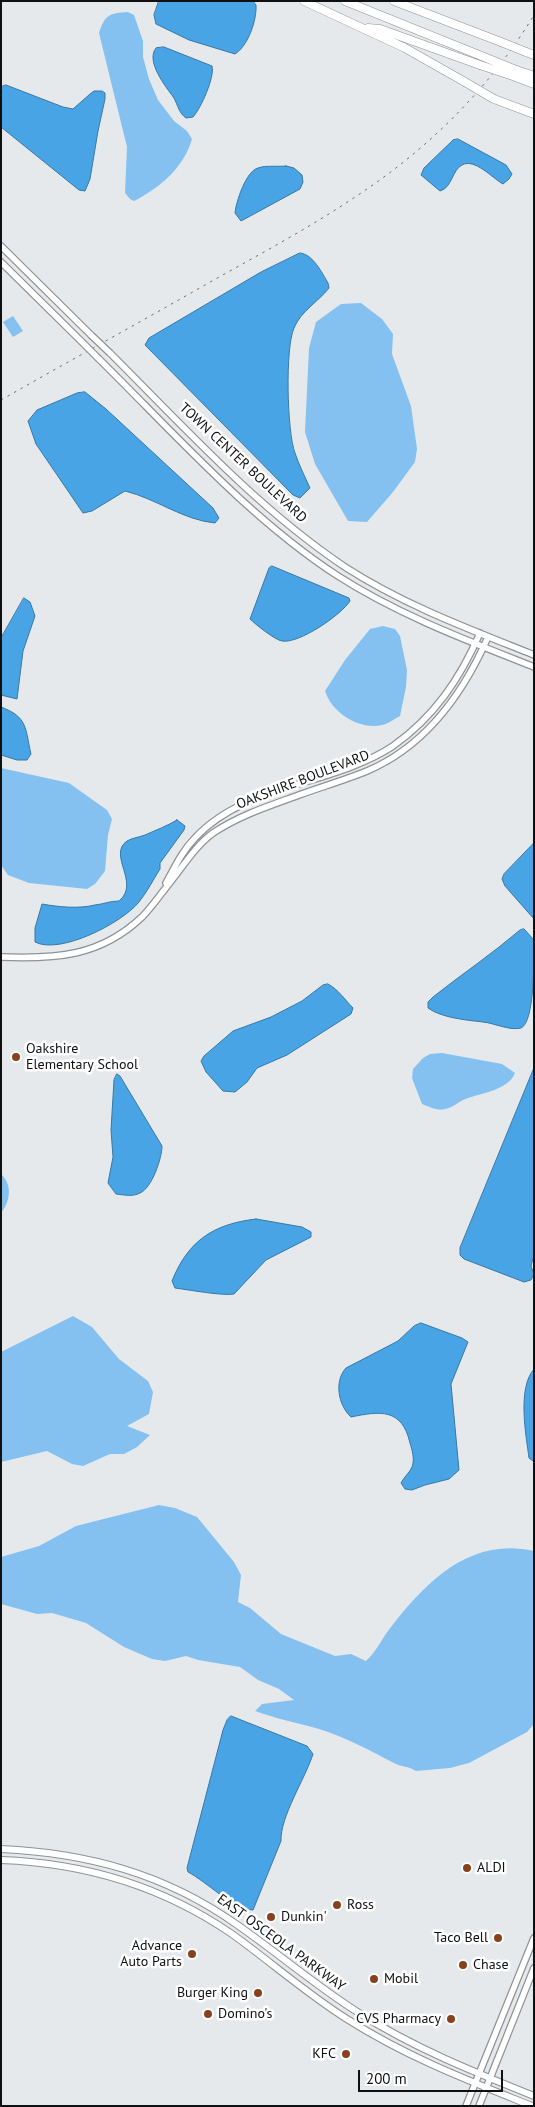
<!DOCTYPE html>
<style>
body{margin:0}
#map{position:relative;width:535px;height:2107px;overflow:hidden;background:#e5e9ec;font-family:"PT Sans",sans-serif}
canvas{display:block}
.frame{position:absolute;inset:0;border:2px solid #0f1012;pointer-events:none}
.scale{position:absolute;left:358px;top:2070px;width:145px;height:22px;box-sizing:border-box;border:2px solid #0f1012;border-top:0;padding-left:6px;font-size:15px;line-height:18px;white-space:nowrap;color:#0f1012;-webkit-text-stroke:4px #fff;paint-order:stroke}
</style>
<div id="map">
<canvas width="535" height="2107"></canvas>
<div class="frame"></div>
<div class="scale">200 m</div>
</div>
<script>
const ctx = document.querySelector('canvas').getContext('2d');
ctx.lineJoin = 'round';
function fillPath(path, color) {
  ctx.fillStyle = color;
  ctx.fill(path, 'evenodd');
}
function stroke(path, color, width, dash) {
  ctx.strokeStyle = color;
  ctx.lineWidth = width;
  ctx.lineCap = dash ? 'butt' : 'round';
  ctx.setLineDash(dash || []);
  ctx.stroke(path);
}
function drawText(font, color, halo, rows, align = 'center') {
  ctx.font = font + ' "PT Sans",sans-serif';
  ctx.lineWidth = 5;
  ctx.setLineDash([]);
  ctx.textBaseline = 'middle';
  ctx.strokeStyle = halo;
  ctx.fillStyle = color;
  for (const [text, x, y, turn = 0] of rows) {
    ctx.save();
    ctx.translate(x, y);
    ctx.rotate((+turn || 0) * Math.PI / 180);
    ctx.textAlign = isNaN(turn) ? turn : align;
    if (halo) ctx.strokeText(text, 0, 0);
    ctx.fillText(text, 0, 0);
    ctx.restore();
  }
}
fillPath(new Path2D(`
 M128 12 134 15 143 41V57L149 79 158 100 174 121 187 131 192 139C184 168 158 189 134 201L130 199 125 193 127 147 99 33C105 15 109 13 128 12Z
 M361 303 382 319 393 334 392 354 411 406 417 449 415 462 393 492 367 522 348 521 315 464 305 432 309 348 316 322 341 304Z
 M13 316 23 331 13 337 3 322Z
 M383 626 395 629 400 636 407 670 406 687 400 716C394 719 388 724 382 725 359 730 332 713 325 691L345 660 370 629Z
 M1 768 69 783 107 810 112 819 108 835 105 871 95 884 87 889 29 883 8 875 1 865Z
 M442 1053 502 1064 515 1073C508 1091 479 1093 463 1100 457 1103 452 1108 445 1109 437 1111 430 1107 422 1104L412 1078 413 1069 423 1058 430 1054Z
 M1 1174C13 1185 10 1202 1 1213Z
 M73 1316 92 1327 119 1359 148 1381 153 1392 149 1414 127 1426 150 1435 137 1447 124 1454H110L83 1466 72 1464 47 1451 1 1462V1352Z
 M159 1505 175 1508 197 1517 234 1562 241 1575 238 1602 250 1608 281 1634 335 1656 351 1654 366 1661C377 1651 382 1638 391 1627 427 1581 470 1537 534 1551V1724L527 1732 469 1763 450 1768 416 1771C409 1766 401 1767 394 1763 373 1752 343 1736 319 1729 298 1723 277 1719 255 1711L262 1704 294 1700 279 1689 258 1680 240 1667 198 1660 186 1656 165 1661 152 1659 124 1647 86 1623 52 1613 37 1614 1 1604V1557L39 1546 76 1526Z`), '#84c1f0');
const water = new Path2D(`
 M159 1H253L256 5C257 20 248 46 235 54L189 40 156 24 154 15Z
 M164 47 212 66C215 77 201 108 193 117L186 118C179 113 178 106 174 98 166 87 145 61 156 48Z
 M6 85 63 107 73 109 90 94 94 91H102L105 93V99L98 131 90 179 85 191 79 190 1 127V87Z
 M458 139 506 165 512 174 509 179 503 184C492 178 475 158 462 165 452 170 452 188 440 191L421 175 424 168 453 140Z
 M286 166 294 168 302 175 303 182 300 189 241 221 235 213C236 202 246 171 258 168 266 165 278 167 286 166Z
 M300 253C313 254 322 273 328 283L329 288C318 302 301 311 294 328 285 348 287 432 295 453 299 465 305 477 310 488L300 498 293 495 145 345 149 338 261 272Z
 M85 392 106 409 213 508 219 518 215 523C183 520 157 499 125 491L92 511 83 513 36 444 28 421 37 410 77 393Z
 M272 566 349 598 350 601C341 615 299 644 282 641 275 640 255 624 250 619L269 568Z
 M24 598 30 602 35 616 23 651 17 699 1 695V638Z
 M1 707C28 717 25 728 31 754L27 760H17L1 755Z
 M177 820 185 826 184 830 160 863V869C153 880 147 892 139 902 122 923 60 955 35 942V928L42 904C59 907 78 909 95 905 104 904 110 901 119 901 141 883 107 855 127 841 132 838 140 837 145 835 156 830 167 826 177 820Z
 M534 843V919L505 886 502 879 504 874Z
 M524 929 534 940C534 957 535 1022 521 1028 510 1031 494 1023 483 1022 466 1020 442 1018 428 1008V1002L433 997C462 974 492 954 520 930Z
 M328 984C338 989 345 1000 353 1008L351 1014 287 1055 257 1068 247 1082 235 1092 223 1091 206 1072 201 1061 204 1056 233 1031 271 1017 302 1001 323 985Z
 M534 1068V1255L531 1266 534 1274 531 1280 524 1282 464 1259 460 1255V1248Z
 M117 1074 120 1076 162 1146C162 1158 152 1188 140 1193 132 1197 125 1195 116 1194L108 1183 113 1157 111 1130 114 1080Z
 M256 1219 302 1227 311 1232V1237L266 1260 234 1294C222 1296 190 1290 175 1288L172 1281C188 1241 213 1224 256 1219Z
 M421 1323 462 1338 468 1342 451 1384 459 1470 449 1479 425 1485 412 1490 405 1489 401 1483C404 1477 410 1472 412 1467 415 1459 412 1450 410 1443 402 1408 380 1411 351 1417 338 1405 334 1381 346 1368L398 1341 414 1326Z
 M534 1369V1461H533L529 1458C526 1435 517 1388 534 1369Z
 M231 1716 307 1746 313 1754C305 1779 280 1817 281 1841L253 1910C233 1909 207 1882 188 1872L187 1868 223 1730 227 1720Z`);
fillPath(water, '#48a4e5');
stroke(water, '#3778a6', 1);
const secondary = new Path2D(`
 M1 246 91 335
 M1 262 81 341
 M110 353C185 428 257 508 345 567 404 605 469 629 534 655
 M99 359C174 433 250 519 338 576 399 615 466 640 534 667
 M166 883C175 867 182 851 195 838 246 783 333 786 393 746 434 717 460 679 480 633
 M1 957C55 959 100 957 142 917 152 907 160 895 168 885 182 868 195 846 213 833 240 815 269 806 299 795 321 787 345 780 367 771 426 746 463 694 488 637
 M466 2106 534 1938
 M479 2106 534 1968`);
const primary = new Path2D(`
 M1 1849C88 1853 165 1874 236 1924 278 1953 316 1986 359 2013 414 2048 474 2072 534 2096
 M1 1860C85 1863 162 1886 232 1934 271 1962 307 1994 347 2019 407 2057 467 2080 532 2106`);
const highway = new Path2D(`
 M304 1 405 48 465 82
 M345 1 484 57
 M394 1 501 42
 M368 28 380 29 480 65
 M526 52 534 55
 M516 70 534 76
 M513 76 534 84
 M494 99 534 114`);
stroke(secondary, '#8f9396', 8);
stroke(primary, '#8f9396', 8);
stroke(highway, '#8f9396', 9);
stroke(secondary, '#fff', 5.5);
stroke(primary, '#fff', 6);
stroke(highway, '#fff', 8);
stroke(new Path2D(`
 M1 400C71 360 142 321 212 281 260 254 309 228 355 197 426 151 490 88 534 15`), '#6d6f72', 1, [2.5, 5]);
const secondaryBridge = new Path2D(`
 M91 335 110 353
 M81 341 99 359`);
const highwayBridge = new Path2D(`
 M501 42 526 52
 M484 57 516 70
 M480 65 513 76
 M465 82 494 99`);
stroke(secondaryBridge, '#8f9396', 8, []);
stroke(highwayBridge, '#8f9396', 9, []);
stroke(secondaryBridge, '#fff', 5.5);
stroke(highwayBridge, '#fff', 8);
for (const [x, y, r, color] of [
 [16,1057,5,"#87411d"],
 [467,1868,5,"#87411d"],
 [337,1905,5,"#87411d"],
 [271,1917,5,"#87411d"],
 [498,1938,5,"#87411d"],
 [192,1954,5,"#87411d"],
 [463,1965,5,"#87411d"],
 [374,1979,5,"#87411d"],
 [258,1993,5,"#87411d"],
 [208,2014,5,"#87411d"],
 [451,2019,5,"#87411d"],
 [346,2054,5,"#87411d"]
]) {
  const dot = new Path2D();
  dot.arc(x, y, r, 0, 2 * Math.PI);
  ctx.fillStyle = color;
  ctx.fill(dot);
  stroke(dot, '#fff', 2);
}
drawText('14px', '#0f1012', '#fff', [
 ["TOWN CENTER BOULEVARD",243,463,43],
 ["OAKSHIRE BOULEVARD",303,780,-21],
 ["EAST OSCEOLA PARKWAY",281,1943,36]
]);
drawText('14px', '#0f1012', '#fff', [
 ["Oakshire",26,1049],
 ["Elementary School",26,1065],
 ["ALDI",477,1868],
 ["Ross",347,1905],
 ["Dunkin'",281,1917],
 ["Taco Bell",488,1938,"right"],
 ["Advance",182,1946,"right"],
 ["Auto Parts",182,1962,"right"],
 ["Chase",473,1965],
 ["Mobil",384,1979],
 ["Burger King",248,1993,"right"],
 ["Domino's",218,2014],
 ["CVS Pharmacy",441,2019,"right"],
 ["KFC",336,2054,"right"]
], 'left');
</script>
